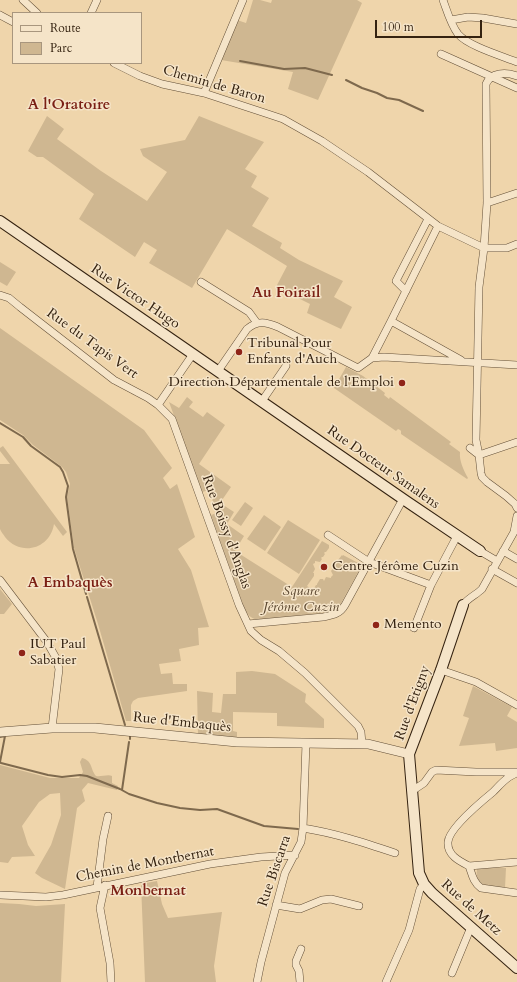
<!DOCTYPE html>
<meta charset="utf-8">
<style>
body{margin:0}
#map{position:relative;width:517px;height:982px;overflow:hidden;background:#efd5ab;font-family:Cardo,serif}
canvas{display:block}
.legend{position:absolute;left:12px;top:12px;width:130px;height:52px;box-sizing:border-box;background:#f5e4c8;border:1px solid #a8967e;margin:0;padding:5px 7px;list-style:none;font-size:12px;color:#342210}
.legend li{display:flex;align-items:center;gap:8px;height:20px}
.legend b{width:20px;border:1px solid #a8967e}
.scale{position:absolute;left:375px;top:20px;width:107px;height:18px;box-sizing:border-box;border:2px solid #342210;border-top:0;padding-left:5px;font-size:12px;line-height:14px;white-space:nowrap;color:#342210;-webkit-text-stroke:3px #f5e4c8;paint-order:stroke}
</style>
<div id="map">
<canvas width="517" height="982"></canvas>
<ul class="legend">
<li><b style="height:5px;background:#f5e4c8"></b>Route</li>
<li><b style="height:11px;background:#cfb791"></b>Parc</li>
</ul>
<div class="scale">100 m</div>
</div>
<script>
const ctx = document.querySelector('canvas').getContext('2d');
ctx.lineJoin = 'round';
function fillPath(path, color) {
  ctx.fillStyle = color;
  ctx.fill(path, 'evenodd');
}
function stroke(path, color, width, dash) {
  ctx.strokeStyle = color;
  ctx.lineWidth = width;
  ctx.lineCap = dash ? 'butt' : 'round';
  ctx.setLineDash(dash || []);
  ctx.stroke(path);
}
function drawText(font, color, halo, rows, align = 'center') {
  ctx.font = font + ' Cardo,serif';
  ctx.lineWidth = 3;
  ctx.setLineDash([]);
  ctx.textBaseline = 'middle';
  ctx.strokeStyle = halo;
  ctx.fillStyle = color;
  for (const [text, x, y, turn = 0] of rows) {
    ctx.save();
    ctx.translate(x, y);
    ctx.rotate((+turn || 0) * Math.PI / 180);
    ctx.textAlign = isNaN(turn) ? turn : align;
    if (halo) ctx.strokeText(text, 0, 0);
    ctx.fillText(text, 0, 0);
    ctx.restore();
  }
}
fillPath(new Path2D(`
 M253 0H260L271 3 272 0H357L362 3 318 100 288 89 293 72 221 60 237 20 246 23Z
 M47 116 64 129 57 139 101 171 147 201 167 172 143 156 140 149 185 140 199 116 264 142 245 169 257 176 251 187 269 198 252 226 282 243 280 248 299 260 343 281 334 297 352 307 341 329 307 313 310 304 276 287 287 266 227 229 192 288 149 263 157 250 144 242 135 257 79 219 94 194 43 157H37L28 151Z
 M0 262 16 272 7 286 0 282Z
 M0 328 144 430 172 468 163 478 170 489 177 484 195 537 178 549 191 570 209 627 198 628 199 645 179 649 181 661 159 664 161 674 172 673 173 684H187V691L138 698 133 701 131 705V721H126L98 624 74 548 67 497 70 484 66 472 62 467 33 445 23 435 0 420Z
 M346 367 363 376 385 393 384 395 389 399 390 397 451 442 449 444 460 452C459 461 464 471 468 478L467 479 401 434V431L400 430 398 429 396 431 334 388Z
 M187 397 193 402 189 407 203 417 207 412 225 425 199 464 231 487 220 503 234 512 227 524 244 536 235 551 292 587 322 541 329 545V548L326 552H325L324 553 325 554 323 557H322L321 558 322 559 320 562 315 561V563L313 564 315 569 313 573H314V576L307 586 313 590 316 585H317V584L320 579H323L324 581 326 577 331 578V577L333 575 331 571 334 567H336L335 566 338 561 339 562V561L338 560 342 555 343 556V555L362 565 340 605 337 608 329 612 258 620C250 618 248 615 244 608L211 515 217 513 209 490 202 492 169 402 179 408Z
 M3 446 67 532 63 536 54 524C50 549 21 557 5 537 4 535 1 532 0 529 0 525 0 518 0 514 0 497 0 481 0 464H10L0 451V448Z
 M245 502 253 508 241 526 232 520Z
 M264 515 281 527 265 551 247 539Z
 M288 520 320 540 299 574 267 553Z
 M0 589 12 604 4 614H0Z
 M252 671 275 674 306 694 305 702 324 719V728L277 726V713L233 712V731L237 732V739L198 735 197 691 213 693 212 712 221 713 223 694H236V672Z
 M473 686 512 707 507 716 517 722V748L496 751 495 743 459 746 469 718 463 716Z
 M82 758C93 761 90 769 96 776 101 777 108 774 112 776V783L118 786 117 790 88 783 82 790 85 801 77 808 65 889 42 878 35 873 51 845 61 815 60 793 50 794 39 802 22 826 28 845 35 856 12 857 8 863 0 862V765L50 778H79L83 772 80 762Z
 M478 868H506L505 888C492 886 474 888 477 869Z
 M157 881 162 904 168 918 222 912 214 966 216 982H145L141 884Z
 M0 903 19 904 36 906 65 904 61 982H0Z`), '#cfb791');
stroke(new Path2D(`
 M240 61 284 69 305 68 332 75
 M346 80 362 88 377 93 387 98 399 100 423 111
 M0 423 23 437 31 446 60 467 63 472 68 486 66 497 73 549 86 594
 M87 597 125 725
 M0 737 5 736 0 762 1 763 48 775 62 777 80 775 87 776 120 789 129 794 157 803 180 808 200 810 217 809 264 826 298 829
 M130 739V734
 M122 790 129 742`), '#7e694d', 2);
const minor = new Path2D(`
 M23 0 37 13
 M443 0C447 11 451 25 458 34 468 46 502 56 517 62
 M91 13 97 0
 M0 15 13 22
 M451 20 468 17 483 18 517 24
 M441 54 517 88
 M114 63 140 76 162 84 204 93 268 114 283 119 322 141 368 172 438 226 484 248H507L517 244
 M517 76C506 72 491 72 486 84L487 203 484 248 479 287 476 440 479 455 481 473 482 477 487 482 506 496 515 504 517 508
 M204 93 243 0
 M487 203 517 193
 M201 282 249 312 257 323
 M406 291 396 281 428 219
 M0 295 9 298 20 307 114 380 148 398 158 405 172 419 239 605 251 631 261 640 279 651 305 673 358 726 361 732 362 744
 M391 321 461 360
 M372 358 384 357 517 365
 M218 371 247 329C258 320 266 322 278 327L358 368 372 358 391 321 438 226
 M262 401 286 366
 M158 405 193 354
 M470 448 479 455
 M479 455 517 442
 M328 535 369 562 431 585
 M480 551 497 561
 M503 551 517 559
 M492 569 517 583
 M0 580 47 642 56 658 59 669 52 728
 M463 605C468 598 476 595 482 589L514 532 517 516
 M248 624 323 617C333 615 340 614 345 605L403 499
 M414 628 431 585 457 536
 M441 670 476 682 517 705
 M517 773C514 774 511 776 509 777 503 781 498 787 493 792 482 801 449 828 448 842 447 855 459 861 469 866 472 874 473 882 481 888L517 893
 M412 791 424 783 432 772 436 770 476 772H517
 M303 828C335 833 365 843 395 853
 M469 866 517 862
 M105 885 100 908 110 963 111 982
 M97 887 103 839 108 816
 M0 895 46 897 63 895 210 864 261 857 295 855
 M276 905 300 909 322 900 331 899 359 906
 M452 973 471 927
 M257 982 261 962 285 873 301 842 303 828 306 743
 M300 982 299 971 296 965V961L301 949
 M386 982 409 930 420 889 424 884`);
const tertiary = new Path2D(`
 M0 732 52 728H95L237 742 368 744 409 754`);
const secondary = new Path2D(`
 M0 221 406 501 480 551
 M463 605 441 670 409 754 419 873 424 884 432 893 517 968`);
stroke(minor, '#634f37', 8);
stroke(tertiary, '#634f37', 10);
stroke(secondary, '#342210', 12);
stroke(minor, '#f5e4c8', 7);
stroke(tertiary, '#f5e4c8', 9);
stroke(secondary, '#f5e4c8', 10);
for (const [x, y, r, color] of [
 [239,352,4,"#8f2418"],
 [402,383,4,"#8f2418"],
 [324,567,4,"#8f2418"],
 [376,625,4,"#8f2418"],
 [22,653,4,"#8f2418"]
]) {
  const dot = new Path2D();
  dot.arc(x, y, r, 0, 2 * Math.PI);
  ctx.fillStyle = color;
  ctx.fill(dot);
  stroke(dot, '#f5e4c8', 1.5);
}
drawText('14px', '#342210', '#f5e4c8', [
 ["Chemin de Baron",214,85,16],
 ["Rue Victor Hugo",135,297,34],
 ["Rue du Tapis Vert",92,344,36],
 ["Rue Docteur Samalens",383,468,35],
 ["Rue Boissy d'Anglas",226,532,70],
 ["Rue d'Etigny",413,703,-70],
 ["Rue d'Embaquès",182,723,6],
 ["Chemin de Montbernat",145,865,-11],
 ["Rue Biscarra",275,871,-71],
 ["Rue de Metz",471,908,42]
]);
drawText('14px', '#342210', '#f5e4c8', [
 ["Tribunal Pour",247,344],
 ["Enfants d'Auch",247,360],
 ["Direction Départementale de l'Emploi",394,383,"right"],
 ["Centre Jérôme Cuzin",332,567],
 ["Memento",384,625],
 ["IUT Paul",30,645],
 ["Sabatier",30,661]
], 'left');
drawText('italic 14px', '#5b4730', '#f5e4c8', [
 ["Square",301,592],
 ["Jérôme Cuzin",301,608]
]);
drawText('bold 15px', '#7a1f14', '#f5e4c8', [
 ["A l'Oratoire",69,106],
 ["Au Foirail",286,294],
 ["A Embaquès",70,584],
 ["Monbernat",148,892]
]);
</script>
